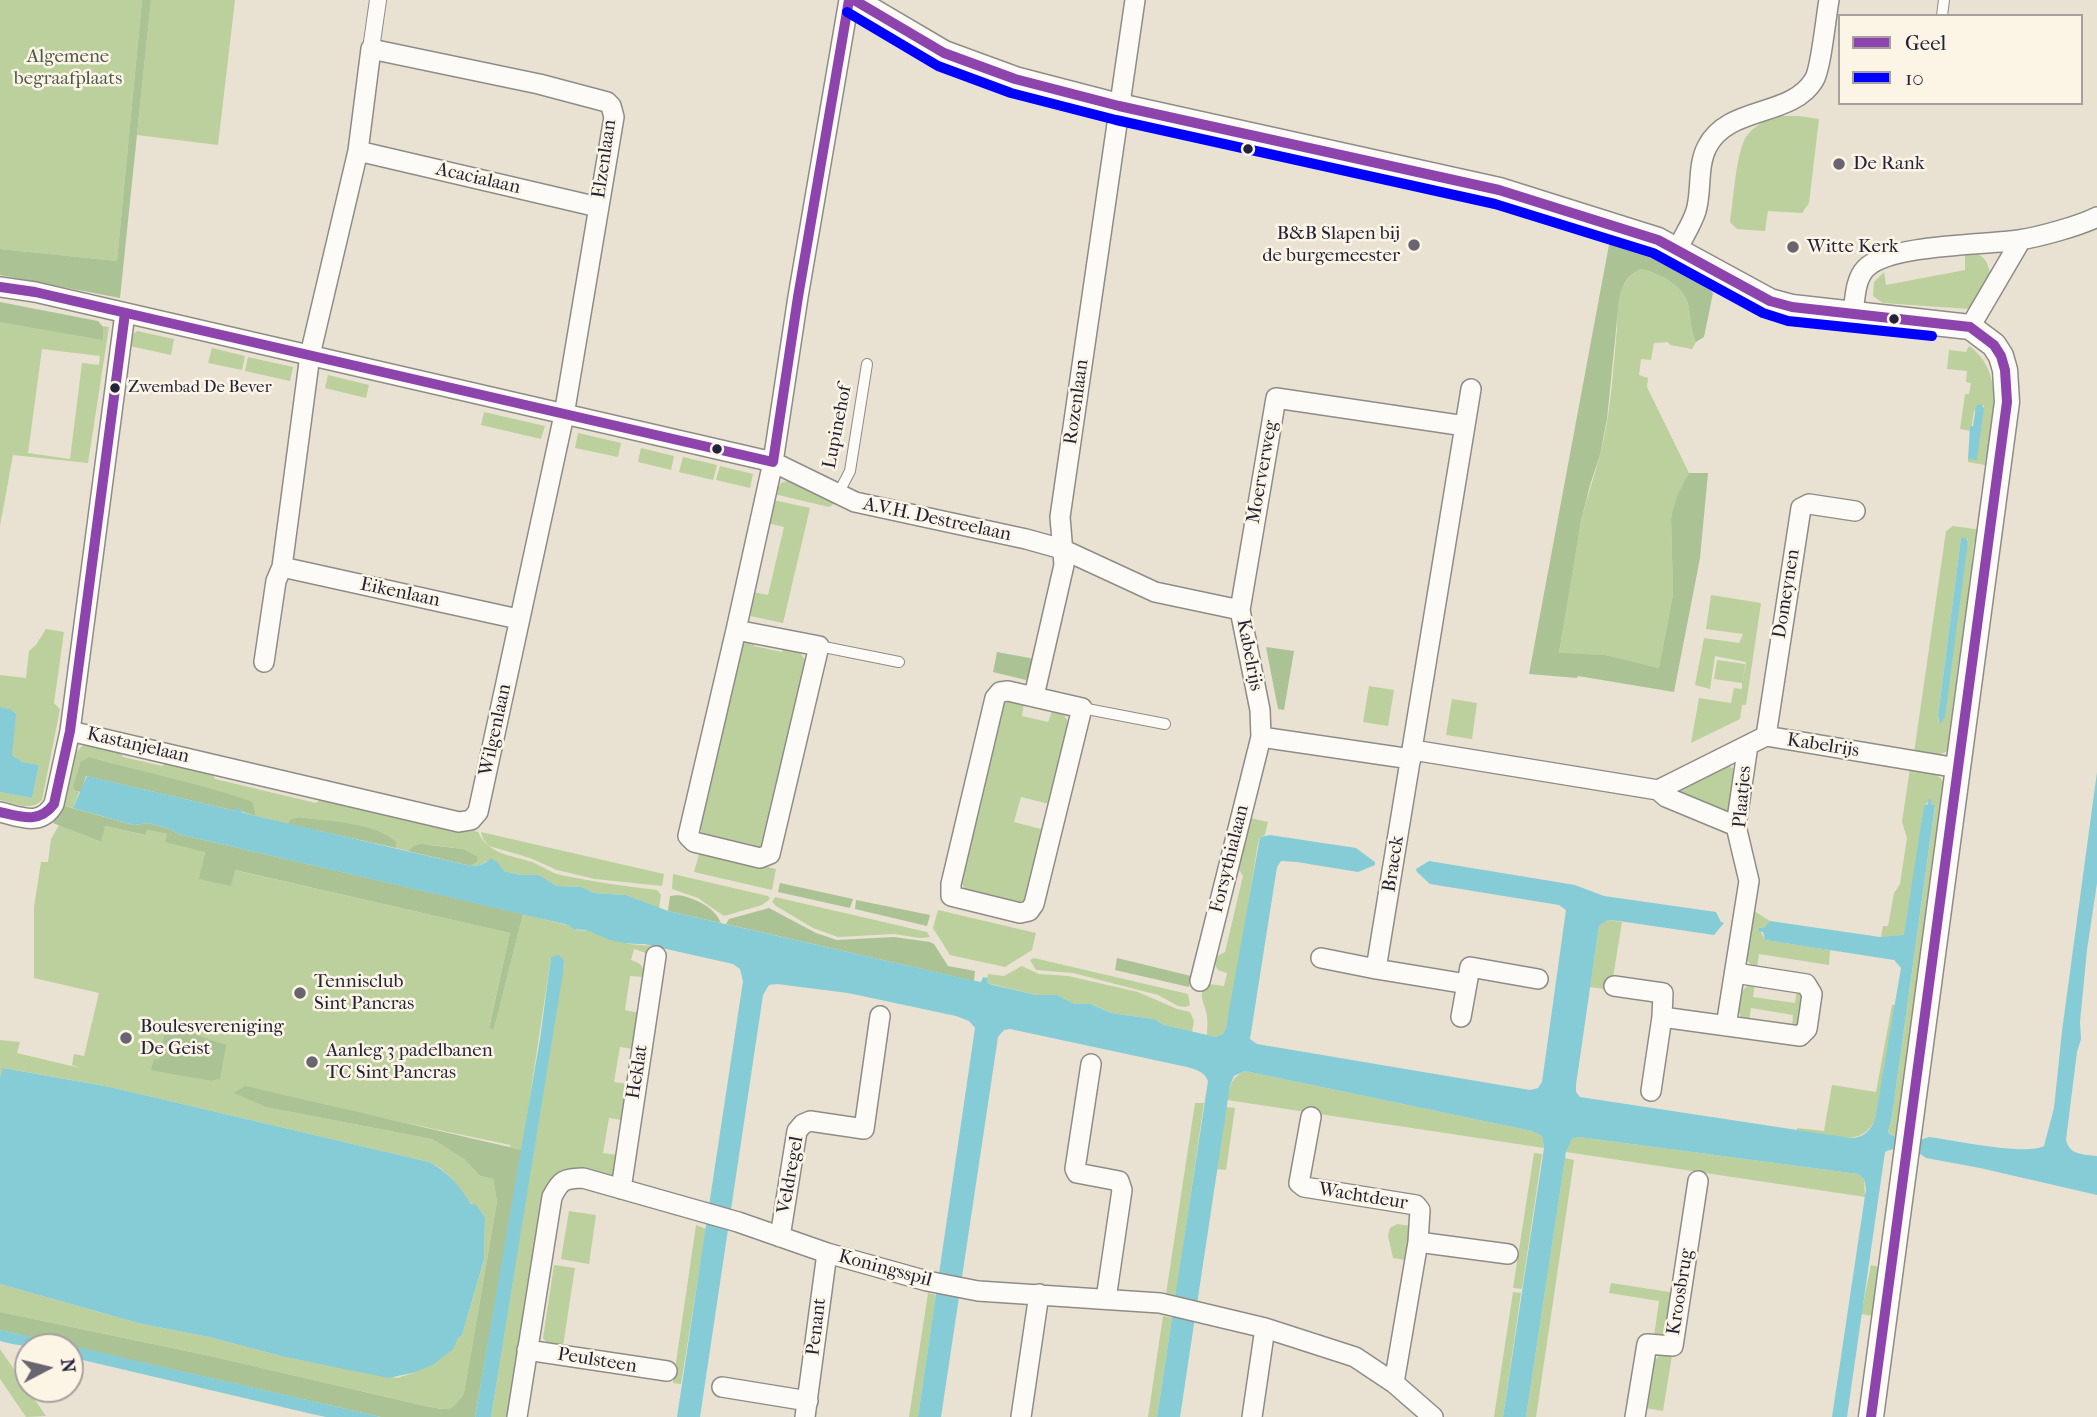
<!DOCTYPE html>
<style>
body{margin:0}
#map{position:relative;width:2097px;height:1417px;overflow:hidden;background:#e9e2d2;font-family:"IM FELL French Canon",serif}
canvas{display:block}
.legend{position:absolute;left:1838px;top:14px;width:245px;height:91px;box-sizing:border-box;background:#fcf5e5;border:2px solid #a5a1a1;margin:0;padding:9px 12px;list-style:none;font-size:21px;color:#22223b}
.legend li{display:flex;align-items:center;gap:14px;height:35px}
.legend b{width:35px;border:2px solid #a5a1a1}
.north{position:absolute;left:14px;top:1333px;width:70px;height:70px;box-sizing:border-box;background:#fcf5e5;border:2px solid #a5a1a1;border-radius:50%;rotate:83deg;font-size:19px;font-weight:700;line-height:28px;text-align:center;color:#22223b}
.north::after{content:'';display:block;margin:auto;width:24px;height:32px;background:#686570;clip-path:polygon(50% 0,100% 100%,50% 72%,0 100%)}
</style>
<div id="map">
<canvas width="2097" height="1417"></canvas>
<ul class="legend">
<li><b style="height:9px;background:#8e44ad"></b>Geel</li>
<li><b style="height:9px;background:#00f"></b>10</li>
</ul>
<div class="north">N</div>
</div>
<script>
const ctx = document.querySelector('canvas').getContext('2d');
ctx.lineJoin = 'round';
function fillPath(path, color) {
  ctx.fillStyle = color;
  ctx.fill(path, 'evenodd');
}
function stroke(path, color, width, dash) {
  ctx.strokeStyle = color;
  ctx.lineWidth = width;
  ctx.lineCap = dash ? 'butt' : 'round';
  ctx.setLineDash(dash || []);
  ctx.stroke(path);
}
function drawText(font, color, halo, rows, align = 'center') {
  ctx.font = font + ' "IM FELL French Canon",serif';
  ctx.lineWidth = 5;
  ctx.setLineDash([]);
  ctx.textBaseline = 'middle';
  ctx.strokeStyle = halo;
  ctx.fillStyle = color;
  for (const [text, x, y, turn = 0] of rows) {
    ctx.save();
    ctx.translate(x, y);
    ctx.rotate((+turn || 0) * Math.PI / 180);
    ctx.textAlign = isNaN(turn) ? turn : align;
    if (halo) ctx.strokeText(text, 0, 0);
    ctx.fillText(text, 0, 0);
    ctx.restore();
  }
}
fillPath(new Path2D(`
 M0 0H142L117 261 0 249Z
 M151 0H235L218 145 137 135Z
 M1778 116H1799L1819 119 1809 203 1802 213 1768 211 1765 231 1737 229 1730 222C1733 201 1736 161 1743 143 1748 129 1765 120 1778 116Z
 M1965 252C1980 253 1987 257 1990 273L1969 309 1883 303 1873 296 1874 282 1884 272 1886 285 1965 270Z
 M1641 269C1659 273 1683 285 1688 304 1691 317 1690 330 1696 342L1692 349 1670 345 1668 342 1654 343 1651 360 1641 359 1639 375 1648 378 1647 387 1689 473 1671 518 1673 594 1659 668 1606 655 1559 654C1566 610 1573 566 1581 522 1586 499 1594 478 1600 455 1611 414 1613 371 1617 328 1618 305 1617 280 1641 269Z
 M0 313 109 327 88 463 13 455 0 526ZM42 349 100 356 99 365 82 363 70 459 28 453Z
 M137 331 174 339 171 355 130 346 131 336Z
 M1969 346C2008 373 1991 429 1985 465L1968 462V459H1977L1984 405 1974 411 1971 431 1960 429 1965 394H1969L1971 383 1966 382 1967 371 1947 369 1949 350 1966 352Z
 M212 348 245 356 242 370 208 363Z
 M248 357 293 367 290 381 245 371Z
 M328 375 369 385 366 398 325 388Z
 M484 412 545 426 541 439 481 425Z
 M578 433 621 443 618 457 575 448Z
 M641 448 674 456 671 470 638 462Z
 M683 457 717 465 713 480 679 472Z
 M720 466 753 474 750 488 716 480Z
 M790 480 837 502 829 507 774 494 781 483Z
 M773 500 810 508 783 623 750 616 753 592 768 595 784 527 768 523Z
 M1953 526 1982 530 1981 538 1974 543 1972 560 1974 563C1973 572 1966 582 1970 592L1964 620 1966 622 1961 649 1962 658 1959 659 1956 679 1959 681 1958 688 1955 690 1952 710 1957 716 1948 751 1936 756 1914 753 1946 531ZM1961 538 1968 539 1939 724 1938 716Z
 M1711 595 1761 603 1746 705H1742L1740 719 1691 743 1699 698 1731 703 1734 688 1742 689V683L1714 679 1717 660 1745 664 1743 681 1746 662 1715 656 1710 689 1695 685 1704 638 1739 643 1743 634 1706 629Z
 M46 629 64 632 54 703 60 709 42 800C31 812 14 803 0 800V792L32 798 39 765 22 762 12 755 10 709 0 707V675L26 678 29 651 36 645Z
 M755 640 754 646 782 652 783 650 799 651 807 663 765 844 756 849 703 835 699 826 742 644Z
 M1369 686 1394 690 1388 726 1363 722Z
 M1452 699 1477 703 1472 739 1446 735Z
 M1008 701 1024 703 1022 716 1048 722 1053 709 1062 712 1067 720 1068 731 1049 804 1021 797 1014 822 1045 830 1026 899 1014 904 967 892 962 884 961 876 1001 706Z
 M89 742 117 746 123 757 162 766 172 759 210 768 215 779 316 803 326 795 478 832C488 854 510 855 532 862 542 866 551 873 561 875 593 882 625 886 657 890L661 895 659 908 626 895 594 893 582 887 557 886 537 875H520L504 871 486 861 481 865 471 866 477 862 463 849 431 845 413 846 408 851 396 848V842L354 825 299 817 290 819 288 824 256 816 253 802 90 757 76 791 79 792 73 808 61 805C66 784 66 752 89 742Z
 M1727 765 1735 769 1731 815 1680 795V789Z
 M1910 768 1935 773 1946 784 1936 835 1938 839 1935 844 1931 875 1933 878 1930 884 1928 897 1931 904 1926 908 1921 949 1924 957 1920 960 1917 978 1921 983C1911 993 1915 1004 1915 1016L1912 1018 1909 1039 1911 1043 1904 1073 1906 1081 1903 1082 1898 1138 1888 1132 1892 1116 1935 806 1931 805 1932 800 1924 805 1906 932 1904 936 1881 937 1883 926H1888L1894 893 1900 884 1907 838 1902 822Z
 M1250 818 1268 822 1265 835 1260 837 1258 843 1236 982 1226 1028 1223 1034 1216 1037 1207 1035C1207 1029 1208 1023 1207 1017 1206 1004 1195 993 1209 984L1224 986 1227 973 1218 970 1215 964 1216 957 1225 952 1243 876 1237 867Z
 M59 825 100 842 105 826 144 835 146 830 167 834 166 842 205 851 200 879 231 885 234 870 510 933 489 1027 494 1029 523 914 570 926 574 930 594 931 629 944 653 946 652 955 634 949 631 960C641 963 645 967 644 977L630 976 625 1010 639 1013 633 1049 620 1047 614 1082 629 1084 622 1120 609 1118 603 1153 617 1155 616 1172 608 1178 567 1171 509 1417H491L564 963 551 957 522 1150 510 1147V1145L387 1119 235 1093 265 1107 432 1139 464 1159 480 1176 493 1179 497 1202 464 1393C452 1413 447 1410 425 1406L210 1356 0 1312V1284L142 1324 209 1337 285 1357 397 1378 416 1372 462 1335 484 1261 485 1217C481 1211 477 1210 473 1205 455 1188 455 1174 429 1162L110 1087 4 1068 0 1078V1040L20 1042 17 1053 80 1068 72 1065 74 1054 84 1056 99 993 34 978V907L41 862H48L51 839ZM167 1021 189 1026 193 1031 218 1079 211 1081 157 1070Z
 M481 832 664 874 662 886 595 879 557 870 530 858 489 846 483 839Z
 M700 851 776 869 772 890 694 872Z
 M673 874 768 896 770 899 762 905 724 916 698 898 672 889Z
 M775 897 927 932 930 937 920 938 894 934 838 937 813 928 776 906 772 902Z
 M938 910 1036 933 1032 950 1005 967 950 955 933 928Z
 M1754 911 1770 921 1764 929 1759 928 1765 940 1830 950 1829 965 1759 954 1757 968 1752 967 1746 958Z
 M1608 920 1622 922 1611 990 1590 987 1599 926Z
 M1034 958 1188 994 1190 1005 1186 1007 1178 1006 1158 995 1073 973 1036 970 1030 960Z
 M1022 966 1039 974 1068 976 1138 992 1177 1009 1190 1012 1194 1021 1192 1032 1164 1025 1154 1019 1111 1013 1092 1004H1075L1057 995H1036L987 983 988 974 1004 976Z
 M1755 983 1753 997 1795 1003 1797 989 1804 995 1801 1024 1792 1029 1793 1015 1751 1008 1749 1022 1743 1020C1734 1008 1739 985 1755 983Z
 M1892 1005H1896L1875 1119C1863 1150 1822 1135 1797 1132V1128L1824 1131 1832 1085 1876 1092Z
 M1245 1071 1532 1131 1542 1136 1544 1148 1227 1100C1230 1085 1231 1078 1245 1071Z
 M1195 1103H1204L1176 1296 1166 1294Z
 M1226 1107 1235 1108 1226 1170 1217 1169Z
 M1579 1137 1858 1174 1864 1179 1865 1197 1566 1152 1572 1139Z
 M1534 1153 1542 1154 1522 1289 1513 1288Z
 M1565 1158 1574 1160 1536 1417H1526Z
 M569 1211 596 1215 589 1264 561 1259Z
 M1397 1224 1411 1226 1405 1260 1393 1258 1388 1236 1390 1228Z
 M696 1225 706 1229 681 1384 673 1383Z
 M554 1265 575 1268 563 1346 548 1344 543 1338Z
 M1871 1265 1879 1267 1873 1316 1861 1314Z
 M1611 1283 1676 1293 1665 1337 1654 1336 1659 1301 1609 1293Z
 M1513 1292 1521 1293 1503 1417H1494Z
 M928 1293 936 1295 918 1417H909Z
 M1163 1316 1172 1318 1157 1417H1148Z
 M0 1349 46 1416 26 1417 0 1379Z
 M1660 1355H1672L1663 1411 1646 1408 1653 1362Z`), '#bbd09c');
fillPath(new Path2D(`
 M142 0H151L120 298 0 275V249L117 261Z
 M1611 234C1648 249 1686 263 1713 293L1704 337 1696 342C1690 330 1691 317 1688 304 1683 285 1659 273 1641 269 1626 276 1623 284 1619 300L1607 419 1600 455 1590 485 1581 521 1559 653 1606 655 1659 668 1673 594 1671 518 1677 496 1689 473H1708L1700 558 1674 692 1578 676 1577 678 1529 674Z
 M0 302 98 321 103 327V340L0 322Z
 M1266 647 1294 651 1284 710 1278 709Z
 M997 652 1035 659 1026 680 993 672Z
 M90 757C144 773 200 783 253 802L256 816 240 811 241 809 236 811 86 776 81 792 76 791 73 787 81 761Z
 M61 805 134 825 148 823 170 829 178 834 523 914 494 1029 489 1028 510 933 235 870 231 886 199 879 205 852 165 842 167 834 147 830 145 835 105 826 101 842 53 823Z
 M299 817C325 821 378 823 396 842V848L288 824 290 819Z
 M420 844 463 849 477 857V862L471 866 408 851 413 846Z
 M780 883 853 899 850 908 778 892Z
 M678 895C694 898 714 906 721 923L668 911 670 896Z
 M856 900 930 915 927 926 855 909Z
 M769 908 816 933 837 940 894 937 930 942 934 944 948 966 975 971 974 981 726 924 729 919Z
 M1117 958 1191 976 1189 987 1115 970Z
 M167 1021 189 1026 196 1035 226 1045 220 1079 211 1081 151 1070 154 1059H159Z
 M245 1086 522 1150 475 1417H381L0 1330V1312L210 1356 425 1406C447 1410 452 1413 464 1393L497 1202 493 1179 480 1176 464 1159 432 1139 265 1107 234 1093Z`), '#abc294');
fillPath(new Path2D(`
 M1981 404 1984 408 1977 460 1968 459 1970 426H1973L1976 406Z
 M1961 538H1966L1968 541 1945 717 1940 724 1938 716Z
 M0 707 10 709 16 714 12 755 22 762 39 765 32 798 0 792Z
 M2097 772V883L2087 950 2080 1022 2081 1039 2077 1052 2066 1140C2070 1156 2084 1154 2097 1156V1195L1980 1168 1926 1158C1917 1150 1896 1146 1885 1152L1847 1417H1832L1866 1189 1864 1179 1858 1174 1579 1137 1572 1139 1566 1152 1526 1417H1503L1544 1148 1542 1136 1532 1131 1245 1071 1234 1076 1230 1085 1180 1417H1157L1208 1081C1204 1071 1196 1070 1187 1067L1010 1029 1004 1030 998 1037 941 1417H918L975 1028 969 1021 956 1016 848 993 777 984 769 985 763 995 700 1417H677L743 981 740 969 733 964 644 944C631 944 618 943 605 938 594 934 587 928 574 930L570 926 564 924 178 834 170 829 148 823 134 825 73 808 87 776 236 811 237 808H241V812L256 816 471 866 481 865 491 859 496 861 504 871 520 875H538L557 886 582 887 594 893 626 895 668 911 962 978 981 982 983 977 988 978 987 983 993 985 1036 995H1057L1075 1004H1091L1111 1013 1154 1019 1164 1025 1216 1037 1223 1034 1226 1028 1260 837 1270 835 1356 848 1375 862V865L1358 872 1297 862 1281 861 1277 867 1250 1039 1257 1044 1530 1090 1538 1088 1542 1082 1566 910 1559 905 1430 884 1417 872 1416 869 1429 861 1575 885 1604 896 1716 912 1721 922 1724 923 1714 935 1619 921 1608 920 1599 926 1576 1085V1092L1580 1097 1850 1138C1863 1138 1871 1131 1875 1119L1901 968 1894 960 1765 940 1763 932 1758 931 1759 928H1764L1770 921 1880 937 1904 935 1924 805 1928 804 1929 799 1932 800 1931 805H1935L1892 1116 1888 1132C1898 1141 1918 1142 1929 1137 1954 1140 2025 1156 2044 1146L2054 1108 2062 1031Z
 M558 955 564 960 563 973 491 1417H475L540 1039 551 957Z
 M3 1068 110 1087 429 1162C449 1172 460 1187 471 1204L476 1205 485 1217 484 1260 462 1335 458 1338 453 1349 434 1364 416 1372 389 1378 285 1357 209 1337 142 1324 0 1284V1078Z
 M0 1330 42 1339 381 1417H326L312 1414 70 1357V1347C45 1347 24 1348 0 1341Z`), '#85ccd6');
const service = new Path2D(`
 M1942 16 1944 0
 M838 494 850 471 867 364
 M819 646 899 662
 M1082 708 1165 724`);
const pedestrian = new Path2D(`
 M371 49 378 0`);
const minor = new Path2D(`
 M358 151 598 207
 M1677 250C1683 237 1692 224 1696 211 1702 191 1697 166 1707 147 1728 105 1791 118 1814 80 1821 69 1826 16 1829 0
 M0 287 35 292 773 462 855 502 1026 539 1062 549 1155 592 1240 610 1260 710 1261 737 1411 759
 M1853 314C1855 299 1855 279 1866 268 1891 244 1985 245 2019 240 2039 237 2079 226 2097 217
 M1970 327 2021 240
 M282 567 518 619
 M1240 610 1276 398 1465 426
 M736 630 773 462 798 297 849 0
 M736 630 819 646 770 854 760 858 694 842 688 836Z
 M1008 691 1082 708 1034 904 1029 911 1020 913 951 896V884L995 698 1000 692Z
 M1034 696 1064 565 1060 517 1135 0
 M70 731 459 822 471 820 478 812 564 415 614 117 611 106 607 102 539 84 371 49 358 151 310 355 282 567 276 581 264 662
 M1766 736 1801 508 1809 504 1855 511
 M1413 750 1658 790 1666 797 1736 826
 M1658 790 1766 736 1958 768
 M0 812C21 817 41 827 54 804L70 731 125 313
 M1321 958 1376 969
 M1200 981 1261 737
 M1467 984 1376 969 1471 389
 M1614 986 1663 993 1662 1017 1651 1091
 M1461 1017 1470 967 1538 979
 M1662 1017 1800 1036 1807 1029 1812 994 1806 984 1735 973
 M1726 1026 1749 881 1736 826 1748 745
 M1091 1064 1075 1169 1077 1173 1119 1181 1122 1190 1106 1299
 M1311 1117 1299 1183 1304 1187 1416 1205 1420 1210 1418 1242 1508 1254
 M621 1189 656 956
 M780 1237 797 1131 803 1124 810 1121 864 1129 880 1016
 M527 1350 667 1371
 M1394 1383 1418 1242
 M722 1387 808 1401
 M517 1417 552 1197C561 1179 564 1179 583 1178L738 1222 827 1253 927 1281 978 1291 1160 1303 1265 1328 1355 1357 1394 1383 1433 1417
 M805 1417 827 1253
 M1021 1417 1039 1294
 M1252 1417 1265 1328
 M1635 1417 1647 1344 1673 1346 1698 1181`);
const tertiary = new Path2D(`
 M854 0 944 53 1015 79 1119 106 1499 190 1658 240 1770 301 1792 307 1970 327 1994 345 2001 356 2005 370 2007 402 1871 1417`);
stroke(service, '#8f8c87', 12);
stroke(pedestrian, '#8f8c87', 18);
stroke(minor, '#8f8c87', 22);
stroke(tertiary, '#8f8c87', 27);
stroke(service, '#fcfbf8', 10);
stroke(pedestrian, '#fcfbf8', 16);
stroke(minor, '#fcfbf8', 19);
stroke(tertiary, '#fcfbf8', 24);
stroke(new Path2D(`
 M854 0 944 53 1015 79 1119 106 1499 190 1658 240 1770 301 1792 307 1970 327 1994 345 2001 356 2005 370 2007 402 1871 1417
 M0 287 35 292 773 462 798 297 849 0
 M0 812C21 817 39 824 54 804L70 731 125 313`), '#8e44ad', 10);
stroke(new Path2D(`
 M847 12 938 66 1011 93 1116 120 1495 204 1653 253 1763 313 1788 321 1932 336`), '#00f', 10);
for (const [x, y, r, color] of [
 [1248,149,6,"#22223b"],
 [1839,164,7,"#686570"],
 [1414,245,7,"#686570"],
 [1793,247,7,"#686570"],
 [1894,319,6,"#22223b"],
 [115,388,6,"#22223b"],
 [717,449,6,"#22223b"],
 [300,993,7,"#686570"],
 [126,1038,7,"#686570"],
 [312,1062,7,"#686570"]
]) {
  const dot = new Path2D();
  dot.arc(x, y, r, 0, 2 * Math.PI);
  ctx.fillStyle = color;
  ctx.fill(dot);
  stroke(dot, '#fcf5e5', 2.5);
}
drawText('17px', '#22223b', '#fcf5e5', [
 ["Zwembad De Bever",128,388]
], 'left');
drawText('19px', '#4a5a4e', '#fcf5e5', [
 ["Algemene",68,57],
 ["begraafplaats",68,79]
]);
drawText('19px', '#22223b', '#fcf5e5', [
 ["Elzenlaan",605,159,-82],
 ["Acacialaan",478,179,13],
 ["Rozenlaan",1077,402,-82],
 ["Lupinehof",838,427,-79],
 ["Moerverweg",1263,472,-80],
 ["A.V.H. Destreelaan",937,520,12],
 ["Eikenlaan",400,593,12],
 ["Domeynen",1787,594,-81],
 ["Kabelrijs",1249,655,79],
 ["Wilgenlaan",496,730,-78],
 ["Kastanjelaan",138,746,13],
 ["Kabelrijs",1823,746,9],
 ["Plaatjes",1743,797,-85],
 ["Forsythialaan",1230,859,-76],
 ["Braeck",1394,864,-81],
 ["Heklat",638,1072,-81],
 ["Veldregel",791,1175,-80],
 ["Wachtdeur",1363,1197,9],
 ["Koningsspil",885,1269,15],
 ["Kroosbrug",1681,1292,-81],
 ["Penant",817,1327,-83],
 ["Peulsteen",597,1361,9]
]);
drawText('19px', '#22223b', '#fcf5e5', [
 ["De Rank",1853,164],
 ["B&B Slapen bij",1400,234,"right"],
 ["de burgemeester",1400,256,"right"],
 ["Witte Kerk",1807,247],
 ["Tennisclub",314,982],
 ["Sint Pancras",314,1004],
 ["Boulesvereniging",140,1027],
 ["De Geist",140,1049],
 ["Aanleg 3 padelbanen",326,1051],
 ["TC Sint Pancras",326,1073]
], 'left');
</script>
